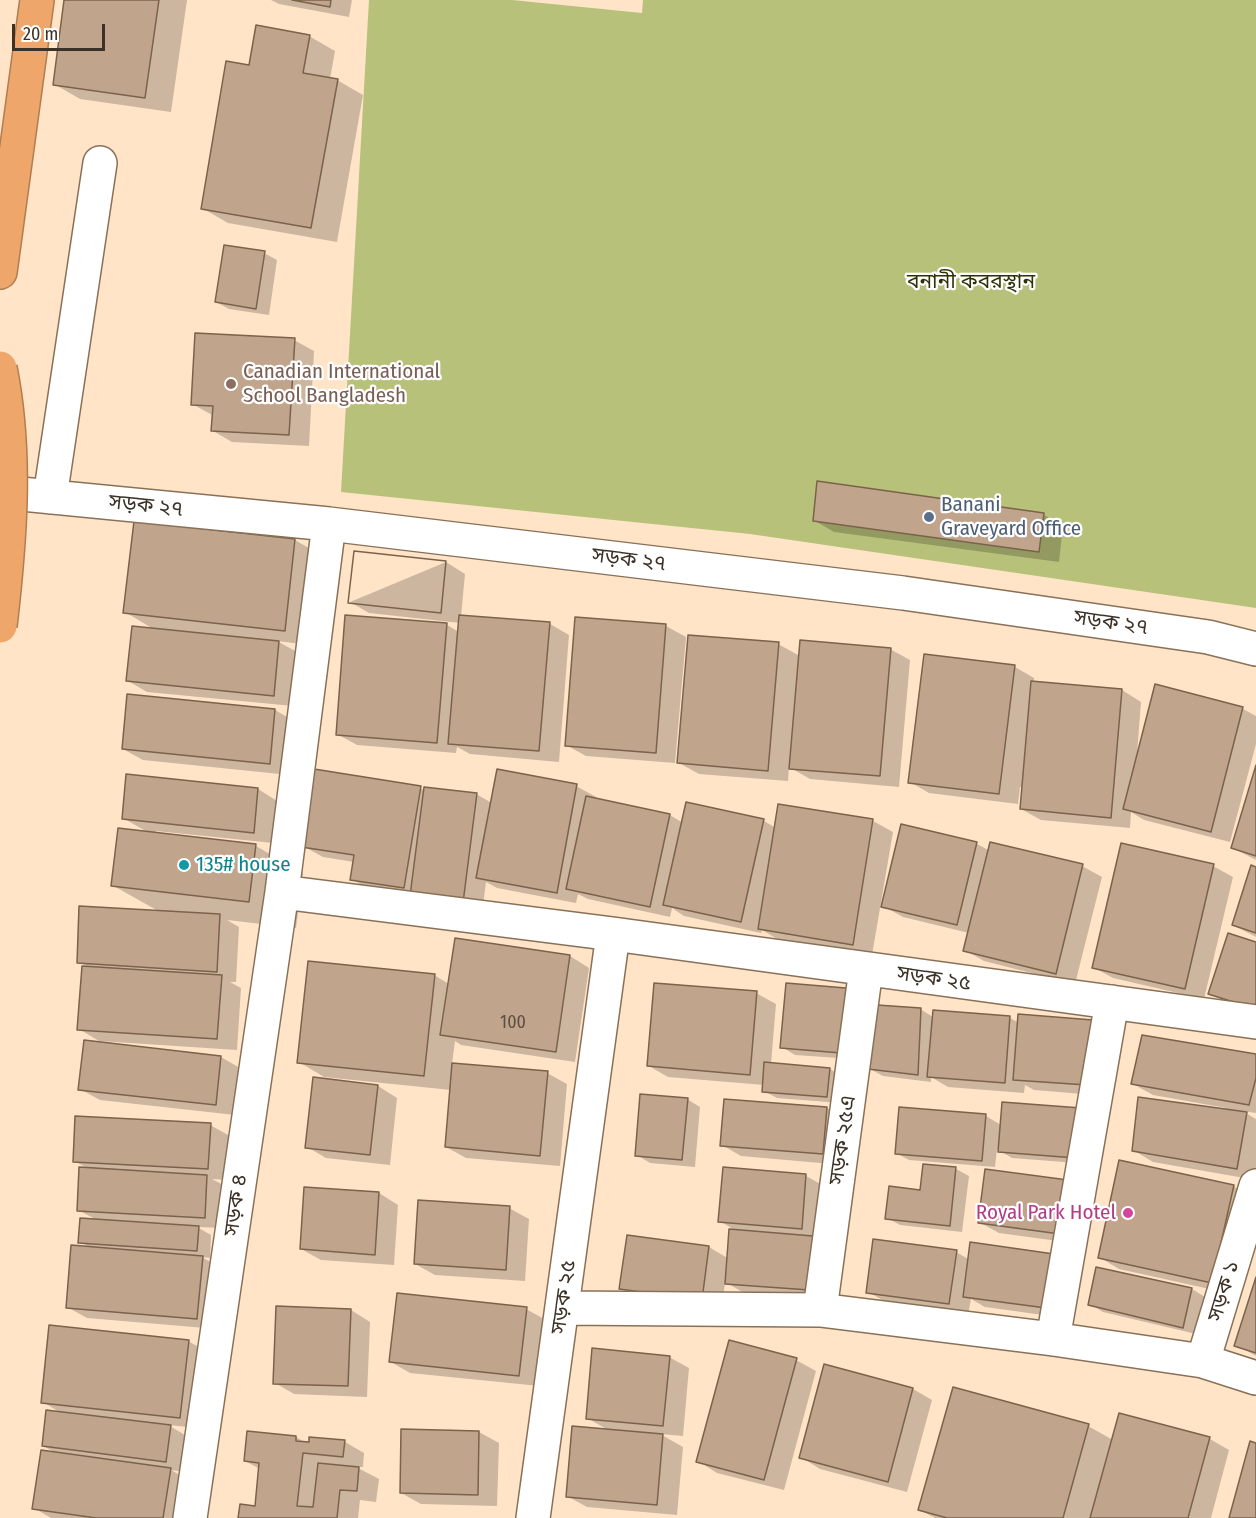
<!DOCTYPE html>
<meta charset="utf-8">
<style>
body{margin:0}
#map{position:relative;width:1256px;height:1518px;overflow:hidden;background:#ffe4c8;font-family:"Fira Sans Condensed",sans-serif}
canvas{display:block}
.scale{position:absolute;left:12px;top:24px;width:93px;height:27px;box-sizing:border-box;border:3px solid #3b3126;border-top:0;padding-left:8px;font-size:18px;line-height:21px;white-space:nowrap;color:#3b3126;-webkit-text-stroke:4px #fff;paint-order:stroke}
</style>
<div id="map">
<canvas width="1256" height="1518"></canvas>
<div class="scale">20 m</div>
</div>
<script>
const ctx = document.querySelector('canvas').getContext('2d');
ctx.lineJoin = 'round';
function fillPath(path, color) {
  ctx.fillStyle = color;
  ctx.fill(path, 'evenodd');
}
function stroke(path, color, width, dash) {
  ctx.strokeStyle = color;
  ctx.lineWidth = width;
  ctx.lineCap = dash ? 'butt' : 'round';
  ctx.setLineDash(dash || []);
  ctx.stroke(path);
}
function drawText(font, color, halo, rows, align = 'center') {
  ctx.font = font + ' "Fira Sans Condensed","Noto Sans Bengali",sans-serif';
  ctx.lineWidth = 4.5;
  ctx.setLineDash([]);
  ctx.textBaseline = 'middle';
  ctx.strokeStyle = halo;
  ctx.fillStyle = color;
  for (const [text, x, y, turn = 0] of rows) {
    ctx.save();
    ctx.translate(x, y);
    ctx.rotate((+turn || 0) * Math.PI / 180);
    ctx.textAlign = isNaN(turn) ? turn : align;
    if (halo) ctx.strokeText(text, 0, 0);
    ctx.fillText(text, 0, 0);
    ctx.restore();
  }
}
fillPath(new Path2D(`
 M369 0H512L642 13 643 0H1256V608L750 534 341 492Z`), '#b8c17a');
fillPath(new Path2D(`
 M66 0H187L171 112 80 99 54 84Z
 M271 0H352L349 17 279 4Z
 M309 36 335 51 330 79 337 80 363 95 337 242 228 223 202 208 250 66Z
 M264 253 277 260 269 315 229 309 216 302Z
 M294 340 314 351 309 446 232 442 213 431 214 416 192 404Z
 M1044 515 1063 526 1059 562 834 532 815 521Z
 M295 540 321 555 310 645 277 641 299 653 293 706 147 692 128 681 155 630 125 612Z
 M446 562 465 574 461 617 550 624 569 635 559 762 470 754 457 747 456 753 357 745 337 734 442 624V622L459 632 460 623 369 613 350 602Z
 M666 626 686 637 675 763 586 756 566 745Z
 M778 644 800 656 890 649 910 660 899 787 810 779 789 767 788 781 699 774 679 763Z
 M1015 667 1034 678V682L1122 690 1141 702 1137 754H1138L1156 686 1243 709 1256 716V744L1230 842 1144 820 1131 812 1130 828 1041 820 1021 809 1023 787H1020L1018 804 929 793 910 782Z
 M275 710 294 721 289 775 143 760 123 749Z
 M1256 770V860L1233 848Z
 M576 786 596 797V800L670 815 683 823 687 804 764 821 776 828 780 806 873 821 893 832 872 955 779 940 762 930 761 933 684 916 672 908 670 917 588 899 578 894 576 903 497 888 486 882 482 913 371 891 352 879 354 862 323 857 303 846 420 788 425 791 476 794 492 803Z
 M258 789 277 801 273 843 156 831 155 834 256 846 303 873 296 928 227 920 239 927 236 982H230L241 988 237 1050 99 1041 79 1029 90 968 79 962 160 912 112 885 149 833 123 818Z
 M902 826 977 844 990 851 1082 866 1102 877 1075 984 984 961 965 950 969 933 903 917 883 906Z
 M1213 866 1233 877 1204 999 1113 978 1093 967Z
 M1256 868V937L1233 925Z
 M1256 944V1013L1230 1004 1210 993Z
 M570 956 589 968 575 1062 461 1045 455 1041 452 1064 547 1073 567 1084 560 1166 466 1158 446 1147 451 1090 324 1077 299 1062 434 975 449 984Z
 M845 989 858 997 853 1059 795 1055 782 1047Z
 M756 993 776 1004 771 1064 830 1069 843 1077 840 1103 777 1098 764 1091V1085L668 1077 649 1066Z
 M920 1009 933 1017 1010 1018 1019 1023 1107 1096 1034 1090 1025 1085 1024 1093 948 1087 931 1077V1082L883 1076 870 1069Z
 M1256 1056V1113L1242 1111 1256 1119V1180L1153 1162 1133 1150 1226 1111V1108L1153 1095 1133 1084Z
 M221 1057 240 1068 235 1115 100 1100 80 1089Z
 M378 1086 397 1098 390 1165 326 1158 307 1147Z
 M687 1099 700 1107 695 1167 650 1163 637 1155Z
 M827 1108 846 1120 843 1165 741 1156 722 1145Z
 M986 1116 1001 1125 1089 1164 1012 1158 997 1149 995 1167 909 1160 896 1153Z
 M210 1125 230 1136 228 1180 212 1179 227 1187 224 1228 197 1227 211 1235 210 1258 202 1257 222 1269 217 1329 87 1318 67 1307 91 1248 80 1242 97 1220 78 1210 89 1169 74 1161Z
 M924 1165 956 1169 969 1176 962 1232 900 1225 887 1218 921 1191Z
 M724 1169 806 1176 826 1187 828 1301 746 1294 725 1282 722 1310 640 1300 621 1288 709 1247 729 1259 738 1232 720 1221Z
 M1233 1186 1253 1198 1232 1294 1119 1269 1099 1257Z
 M1087 1192 1080 1244 999 1233 979 1222Z
 M379 1193 398 1205 394 1265 321 1260 301 1249Z
 M509 1208 529 1219 525 1281 435 1275 415 1264Z
 M956 1252 970 1260 1065 1318 985 1307 971 1299 968 1315 888 1303 868 1292Z
 M1256 1282V1356L1236 1345Z
 M1192 1289 1205 1297 1196 1334 1103 1312 1090 1304Z
 M526 1309 546 1320 539 1386 410 1373 391 1362Z
 M351 1310 370 1322 367 1397 294 1394 275 1383Z
 M188 1341 208 1352 199 1428 168 1425 190 1438 186 1472 171 1470 190 1481 185 1518H51L34 1508 56 1453 43 1446 61 1413 43 1402Z
 M669 1357 689 1368 683 1436 660 1434 683 1447 677 1515 587 1507 567 1496 610 1431 587 1418Z
 M796 1360 816 1371 784 1490 717 1473 698 1461Z
 M913 1389 932 1400 907 1492 820 1469 801 1457Z
 M1120 1415 1210 1439 1229 1450 1211 1518H935L920 1510 1088 1426 1113 1440Z
 M403 1430 479 1432 499 1443 497 1506 421 1504 401 1493Z
 M296 1437 306 1443 345 1442 364 1453 363 1467H356L379 1479 376 1502 360 1500 358 1518H240L257 1507 260 1469 245 1461Z`), '#0003');
const building = new Path2D(`
 M64 0H159L145 98 53 85Z
 M292 0H331L330 7Z
 M256 25 310 35 303 73 338 79 311 228 201 209 226 61 249 65Z
 M224 245 265 251 256 309 215 302Z
 M195 333 295 338 289 435 211 431 213 406 191 405Z
 M817 481 1044 513 1039 552 813 521Z
 M134 521 295 539 285 631 123 613Z
 M354 551 446 561 441 613 348 603Z
 M354 551 446 561 441 613 348 603Z
 M345 615 447 623 437 743 336 735Z
 M459 615 550 622 539 751 448 744Z
 M575 617 666 624 656 753 565 746Z
 M132 626 279 641 274 696 126 681Z
 M688 635 779 642 768 771 677 763Z
 M800 640 891 648 880 776 789 769Z
 M924 654 1015 665 999 794 908 783Z
 M1031 681 1122 689 1111 818 1020 809Z
 M1155 684 1243 707 1211 832 1123 809Z
 M127 694 275 709 270 764 122 749Z
 M1256 765V856L1231 848Z
 M314 769 421 786 404 888 350 880 354 855 301 847Z
 M497 769 577 784 557 893 476 878Z
 M126 774 258 788 254 833 122 819Z
 M424 787 477 793 463 903 410 896Z
 M586 796 670 814 650 907 566 889Z
 M686 802 764 819 741 922 663 905Z
 M778 804 873 819 853 945 758 929Z
 M901 824 977 842 957 925 881 907Z
 M118 828 256 844 249 902 111 886Z
 M990 842 1083 864 1056 974 963 951Z
 M1121 843 1214 864 1185 989 1092 968Z
 M1251 865 1256 867V933L1232 925Z
 M79 906 220 914 217 972 77 963Z
 M1228 933 1256 942V1009L1208 994Z
 M455 938 570 955 556 1052 440 1035Z
 M308 961 435 974 424 1076 297 1063Z
 M82 966 222 975 217 1039 77 1030Z
 M654 983 757 991 750 1075 647 1066Z
 M786 983 846 988 841 1053 780 1048Z
 M877 1005 921 1008 918 1075 868 1069Z
 M933 1010 1010 1016 1005 1083 927 1077Z
 M1018 1014 1093 1020 1087 1085 1013 1080Z
 M1142 1035 1256 1054V1078L1249 1105 1131 1084Z
 M84 1040 221 1056 216 1105 78 1090Z
 M764 1062 830 1068 827 1097 762 1092Z
 M452 1063 548 1071 540 1156 445 1147Z
 M313 1077 378 1085 370 1155 305 1148Z
 M640 1094 688 1098 682 1160 635 1156Z
 M1138 1097 1247 1112 1237 1169 1132 1151Z
 M724 1099 827 1107 823 1154 720 1146Z
 M1002 1102 1081 1108 1076 1158 998 1152Z
 M899 1107 986 1114 982 1161 895 1154Z
 M75 1116 211 1123 208 1169 73 1162Z
 M1119 1160 1234 1185 1212 1283 1098 1258Z
 M923 1164 956 1167 950 1226 885 1219 889 1186 920 1190Z
 M79 1167 207 1175 205 1218 77 1211Z
 M723 1167 806 1174 802 1229 718 1222Z
 M985 1169 1068 1180 1060 1234 978 1223Z
 M304 1187 379 1192 375 1255 300 1249Z
 M418 1200 510 1206 506 1270 414 1264Z
 M80 1218 199 1226 197 1251 78 1243Z
 M729 1229 813 1236 809 1290 725 1284Z
 M627 1235 709 1246 702 1300 619 1289Z
 M873 1239 957 1250 949 1304 866 1293Z
 M970 1242 1054 1254 1046 1308 963 1297Z
 M71 1245 203 1256 197 1319 66 1308Z
 M1096 1267 1192 1288 1183 1328 1088 1305Z
 M1256 1277V1353L1234 1346Z
 M397 1293 527 1307 519 1376 389 1362Z
 M276 1306 351 1309 348 1386 273 1384Z
 M49 1325 189 1340 180 1418 41 1403Z
 M729 1340 797 1358 764 1480 696 1462Z
 M592 1348 670 1356 663 1426 586 1419Z
 M824 1364 913 1388 888 1482 799 1458Z
 M953 1387 1089 1424 1063 1518H947L918 1510Z
 M46 1410 171 1425 166 1462 42 1446Z
 M1119 1413 1210 1437 1188 1518H1090Z
 M572 1426 663 1434 657 1505 566 1497Z
 M401 1429 479 1431 478 1495 400 1493Z
 M247 1431 296 1436V1441L309 1442V1437L345 1440 343 1457 303 1453 297 1506 313 1507 318 1463 359 1467 357 1491 340 1490 337 1518H238L240 1504 255 1506 259 1463 244 1461Z
 M1250 1441 1256 1443V1518H1229Z
 M41 1450 171 1468 163 1518H96L32 1509Z`);
fillPath(building, '#c0a58c');
stroke(building, '#7b624a', 1.5);
const minor = new Path2D(`
 M0 492 329 524 903 593 1208 637 1256 649
 M50 497 100 163
 M282 892 613 934 1256 1022
 M563 1308 820 1310 1053 1339 1203 1361 1256 1378
 M820 1310 866 969
 M1053 1339 1112 1002
 M1203 1361 1256 1186
 M190 1518 282 892 329 524
 M533 1518 613 934`);
const highway = new Path2D(`
 M0 272 37 0`);
stroke(minor, '#897158', 36);
stroke(highway, '#b07d52', 36);
stroke(minor, '#fff', 33);
stroke(highway, '#efa66a', 33);
const highwayBridge = new Path2D(`
 M0 368C17 453 10 540 0 626`);
stroke(highwayBridge, '#b07d52', 36, []);
stroke(highwayBridge, '#efa66a', 33);
for (const [x, y, r, color] of [
 [231,384,6,"#8d6e63"],
 [929,517,6,"#5c6f8a"],
 [184,865,6,"#0f9aa8"],
 [1128,1213,6,"#d1479c"]
]) {
  const dot = new Path2D();
  dot.arc(x, y, r, 0, 2 * Math.PI);
  ctx.fillStyle = color;
  ctx.fill(dot);
  stroke(dot, '#fff', 2);
}
drawText('18px', '#5c4e40', null, [
 ["100",513,1023]
]);
drawText('21px', '#2e3105', '#fff', [
 ["বনানী কবরস্থান",971,282]
]);
drawText('21px', '#785e54', '#fff', [
 ["Canadian International",243,372],
 ["School Bangladesh",243,396]
], 'left');
drawText('21px', '#4e5e75', '#fff', [
 ["Banani",941,505],
 ["Graveyard Office",941,529]
], 'left');
drawText('21px', '#3b3126', '#fff', [
 ["সড়ক ২৭",146,506,6],
 ["সড়ক ২৭",629,560,7],
 ["সড়ক ২৭",1111,623,8],
 ["সড়ক ২৫",934,979,8],
 ["সড়ক ২৫এ",843,1140,-82],
 ["সড়ক ৪",236,1205,-82],
 ["সড়ক ১",1224,1291,-73],
 ["সড়ক ২৫",564,1297,-82]
]);
drawText('21px', '#0d838f', '#fff', [
 ["135# house",196,865]
], 'left');
drawText('21px', '#b23c85', '#fff', [
 ["Royal Park Hotel",1116,1213]
], 'right');
</script>
